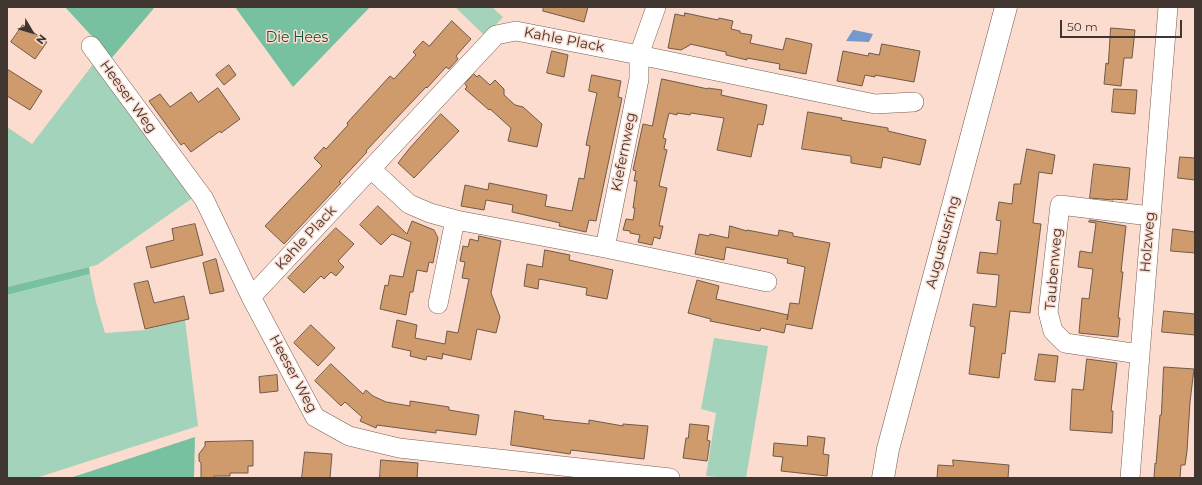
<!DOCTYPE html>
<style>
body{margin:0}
#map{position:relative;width:1202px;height:485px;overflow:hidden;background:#fbdccf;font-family:Montserrat,sans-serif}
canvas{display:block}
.frame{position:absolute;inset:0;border:8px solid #413530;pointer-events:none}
.north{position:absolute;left:12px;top:12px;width:40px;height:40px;-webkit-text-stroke:3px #fbdccf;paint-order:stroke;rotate:128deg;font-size:11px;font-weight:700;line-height:16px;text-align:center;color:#413530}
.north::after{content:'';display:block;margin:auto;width:14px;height:18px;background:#413530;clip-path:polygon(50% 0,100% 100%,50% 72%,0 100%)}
.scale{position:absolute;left:1060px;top:20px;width:122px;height:18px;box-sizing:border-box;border:2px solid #413530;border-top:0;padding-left:5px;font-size:12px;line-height:14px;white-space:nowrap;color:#413530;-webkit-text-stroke:3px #fbdccf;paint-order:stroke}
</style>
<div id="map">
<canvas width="1202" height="485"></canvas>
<div class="frame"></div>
<div class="north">N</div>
<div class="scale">50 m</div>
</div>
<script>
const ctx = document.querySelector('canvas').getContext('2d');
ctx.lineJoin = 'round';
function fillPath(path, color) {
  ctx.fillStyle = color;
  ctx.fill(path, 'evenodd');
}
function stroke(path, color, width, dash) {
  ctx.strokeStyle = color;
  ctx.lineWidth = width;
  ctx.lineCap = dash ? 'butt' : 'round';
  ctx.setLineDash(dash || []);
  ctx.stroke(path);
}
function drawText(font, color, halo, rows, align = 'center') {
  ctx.font = font + ' Montserrat,sans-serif';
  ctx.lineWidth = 3;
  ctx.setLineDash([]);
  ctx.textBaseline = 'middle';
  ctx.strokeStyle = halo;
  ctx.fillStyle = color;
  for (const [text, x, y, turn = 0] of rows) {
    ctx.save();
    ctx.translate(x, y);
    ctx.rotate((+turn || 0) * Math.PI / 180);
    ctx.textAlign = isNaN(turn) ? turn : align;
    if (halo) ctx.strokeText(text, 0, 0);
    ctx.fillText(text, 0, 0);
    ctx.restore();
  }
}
fillPath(new Path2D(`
 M455 7H492L503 17 485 36Z
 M94 63 194 197 97 265 7 287V127L32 144Z
 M90 274 96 302 105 333 145 330 185 320 198 426 36 478H7V295Z
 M714 338 768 346 746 478H728L706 476 716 413 701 409Z`), '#a4d3bc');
fillPath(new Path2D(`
 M65 7H155L110 60 99 44Z
 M235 7H370L293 87Z
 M89 267 90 274 7 295V287Z
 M195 437 194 478H70Z`), '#77c1a0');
fillPath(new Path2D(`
 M853 30H854L873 34 869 42 846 41Z`), '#7499cd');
const building = new Path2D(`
 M544 7H588L584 22 543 11Z
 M685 13 718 20 719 18 733 21 731 29 740 31V33L752 35 750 43 783 50 786 38 812 44 806 74 779 69 780 64 747 58V60L726 55V52L690 44V45L681 50 668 48 675 14 684 16Z
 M452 21 471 39 456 56 458 59 449 69 446 67 427 88 426 87 393 122 366 151 367 152 339 182 341 183 284 244 265 226 322 166 314 158 324 147 326 149 348 125 347 123 390 76 394 79 416 55 413 52 423 41 429 46Z
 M23 25 47 42 35 59 11 42Z
 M1111 28 1135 30 1132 58H1124L1121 86 1104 84 1106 63 1108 64Z
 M882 44 920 51 914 82 875 75V77L865 75 862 86 837 81 843 51 868 56 869 53 879 55Z
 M552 51 568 55 564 77 547 73Z
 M229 65 236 75 224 85 216 75Z
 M7 69 42 91 30 110 7 96Z
 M474 74 477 77 479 75 490 85 495 80 504 89V95L515 105 523 107 542 124 537 147 508 141 511 128 490 109 489 110 465 89 467 87 465 84Z
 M592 75 621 81 618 97 622 98 596 221 589 220 586 232 559 226 560 223 512 212 513 205 486 200 484 210 461 206 465 185 488 190 489 183 547 195 545 206 572 211 579 178 584 179 590 146 586 145 597 93 589 91Z
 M662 79 708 89V88L722 90 721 95 767 105 763 125 758 124 751 157 717 150 724 118 691 113 690 115 677 113V115L669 113 663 138 666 139 664 149 667 150 659 186 667 188 659 226H663L660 239 654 237 652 245 638 242 640 235 630 233V231L623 230 626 219 633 220 635 208H633L637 181H634L636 171 633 170 643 124 652 126Z
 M218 88 240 119 221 133 220 131 191 152 184 143 181 145 149 101 160 94 170 107 191 92 198 102Z
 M1114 89 1137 90 1135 114 1112 112Z
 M808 112 842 118 841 120 888 128V131L926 140 920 165 883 157 881 168 851 163V156L802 149Z
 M441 114 459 131 414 178 398 163 409 149Z
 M1027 149 1055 155 1052 174 1039 172 1033 223 1041 224 1030 313 1010 311 1005 354 1002 353 999 378 969 374 975 327 970 326 973 304 996 307 999 275 977 273 980 252 997 254 1001 221 996 220 999 202 1012 204 1014 184H1020Z
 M1180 157 1195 158V180L1178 178Z
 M1094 164 1130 168 1127 200 1113 199V200L1090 198Z
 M378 206 407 234 412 221 434 230 438 238 433 263 429 262 427 272 417 270 413 292H410L406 315 380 309 385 285 388 286 390 275 403 277 411 242 392 234 381 245 360 225Z
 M1090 220 1126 226 1121 272H1123L1118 318H1120L1118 337 1079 333 1082 298 1089 299 1093 269 1078 267 1080 251 1092 253 1096 223 1089 222Z
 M195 224 203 255 151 268 146 247 174 240 172 229Z
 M730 226 747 231V230L778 236 779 230 793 233V236L830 243 812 329 786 324 784 333 761 328 760 331 710 321 711 319 688 313 697 280 719 286 716 299 788 315 787 320 790 303 799 304 805 267 787 263 788 259 726 247 724 260 695 254 699 234 709 236 710 234 728 238Z
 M336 228 354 244 338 261 344 267 336 276 331 272 324 279 321 276 304 293 288 278Z
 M1173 229 1195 232V253L1171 251Z
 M479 236 501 241 491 293 500 317 496 333 477 329 471 360 443 354V353L442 359 427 356 426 360 410 356 411 351 392 347 397 320 417 325 415 338 445 344 447 331 458 333 469 279 462 278 465 262 460 261 463 246 468 247 470 239 478 241Z
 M545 250 570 255 569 260 613 270 607 299 586 295 587 288 539 279 538 289 524 286 527 264 542 267Z
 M216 259 224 291 210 294 203 263Z
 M148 281 154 303 184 296 189 319 145 329 134 284Z
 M1164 311 1195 314V335L1162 332Z
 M311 325 335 348 318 366 294 343Z
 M1039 354 1058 356 1055 382 1035 380Z
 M1087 359 1117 363 1111 411H1113L1112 433 1070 430 1072 389 1083 390Z
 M331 364 363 394 366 390 373 396 386 402 410 406V401L449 407V410L479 415 476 435 436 430V433L377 425 376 428 360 421 362 417 345 402 341 406 315 381Z
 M1164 367 1194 369 1190 402 1187 451 1185 465H1181L1180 478H1154L1155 463 1156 464 1160 415H1161Z
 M277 375 278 391 260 393 259 377Z
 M515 411 544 416 543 419 589 424V420L623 426V424L648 426 644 459 571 450 570 454 511 445Z
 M690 424 709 426 707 440 710 441 707 461 683 458 686 438H688Z
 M808 436 825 438 823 454 829 455 827 476 781 471 783 457 773 456 774 443 807 446Z
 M253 441V466H248V473H230V476H214V478H201V463L199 461V454L205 446V442Z
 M305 452 332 454 330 478H302Z
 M381 460 418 463 417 478H380Z
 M953 460 1009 465 1008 478H937L938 465 953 466Z`);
fillPath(building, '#cf9b6c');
stroke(building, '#6e5a48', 1);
const minor = new Path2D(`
 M91 46 204 199 251 297 315 417 349 436 399 448 670 478
 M371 169 409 204 430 213 456 220 605 248 767 282
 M605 248 639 79V55L656 7
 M251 297 496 35 516 31 639 55 875 104 914 102
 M438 304 455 220
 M1139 354 1065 343 1053 331 1048 312 1060 205 1150 216
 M1130 478 1168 7`);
const secondary = new Path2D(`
 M883 478 888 449 1006 7`);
stroke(minor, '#775d51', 20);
stroke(secondary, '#775d51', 23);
stroke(minor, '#fff', 19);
stroke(secondary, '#fff', 22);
drawText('14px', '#155039', '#fbdccf', [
 ["Die Hees",297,38]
]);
drawText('14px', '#413530', '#fbdccf', [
 ["Kahle Plack",564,40,11],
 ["Heeser Weg",128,97,54],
 ["Kiefernweg",624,152,-79],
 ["Kahle Plack",306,238,-47],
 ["Augustusring",943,242,-75],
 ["Holzweg",1148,242,-85],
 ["Taubenweg",1054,269,-85],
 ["Heeser Weg",293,374,62]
]);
</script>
